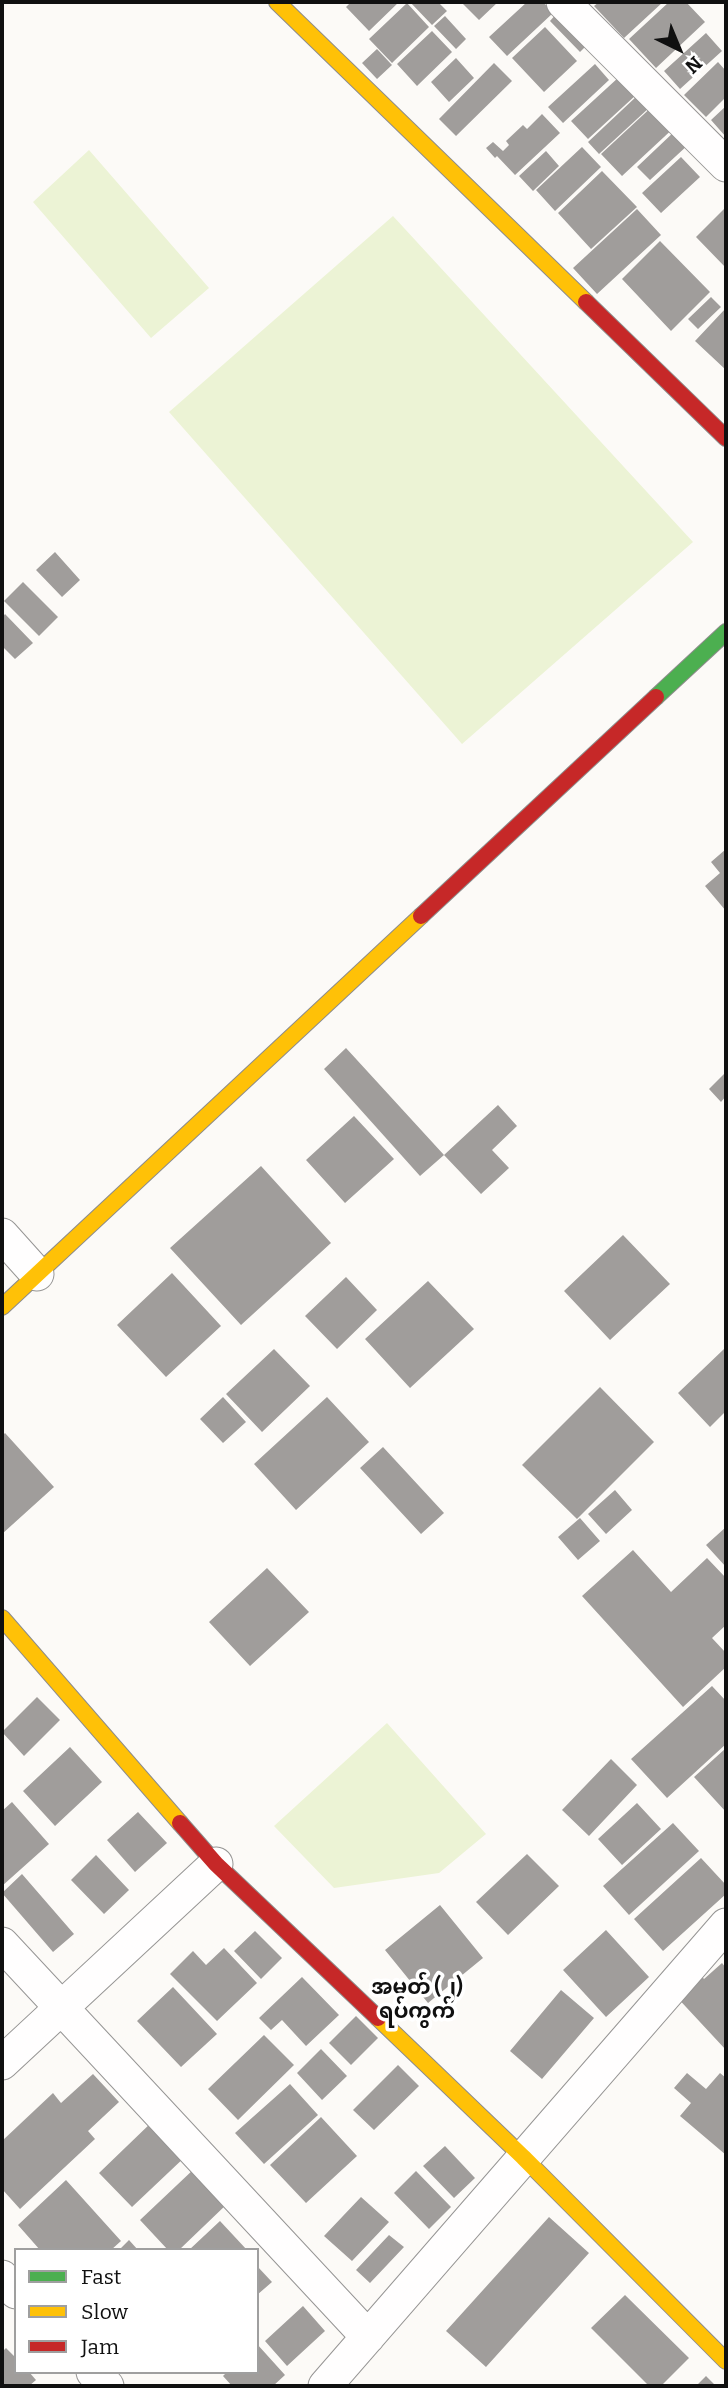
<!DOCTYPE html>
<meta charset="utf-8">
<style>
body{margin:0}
#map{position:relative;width:728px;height:2388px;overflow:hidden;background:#fcfaf7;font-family:Bitter,serif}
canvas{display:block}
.frame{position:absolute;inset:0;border:4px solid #101010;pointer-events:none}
.legend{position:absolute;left:14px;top:2248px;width:245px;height:126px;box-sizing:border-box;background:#fff;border:2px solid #9f9f9f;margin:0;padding:9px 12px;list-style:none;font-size:21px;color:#101010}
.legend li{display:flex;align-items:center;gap:14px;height:35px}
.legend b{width:35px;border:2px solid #9f9f9f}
.north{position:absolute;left:644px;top:14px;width:70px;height:70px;-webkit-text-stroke:5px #fff;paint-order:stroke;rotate:137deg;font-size:19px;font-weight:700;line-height:28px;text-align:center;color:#101010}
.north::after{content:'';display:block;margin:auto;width:24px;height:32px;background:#101010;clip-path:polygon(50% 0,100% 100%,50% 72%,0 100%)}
</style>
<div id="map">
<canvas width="728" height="2388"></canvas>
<div class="frame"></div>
<ul class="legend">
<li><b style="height:9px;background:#4caf50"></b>Fast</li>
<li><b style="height:9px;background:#ffc107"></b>Slow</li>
<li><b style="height:9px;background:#c62828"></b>Jam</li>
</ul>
<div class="north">N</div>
</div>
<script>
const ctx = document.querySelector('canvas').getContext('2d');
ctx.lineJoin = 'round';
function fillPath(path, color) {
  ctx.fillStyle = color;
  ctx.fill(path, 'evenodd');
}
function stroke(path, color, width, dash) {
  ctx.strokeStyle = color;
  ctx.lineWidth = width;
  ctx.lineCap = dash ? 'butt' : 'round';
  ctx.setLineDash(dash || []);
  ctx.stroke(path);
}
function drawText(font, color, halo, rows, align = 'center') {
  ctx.font = font + ' Bitter,"Noto Sans Myanmar",serif';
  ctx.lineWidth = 7;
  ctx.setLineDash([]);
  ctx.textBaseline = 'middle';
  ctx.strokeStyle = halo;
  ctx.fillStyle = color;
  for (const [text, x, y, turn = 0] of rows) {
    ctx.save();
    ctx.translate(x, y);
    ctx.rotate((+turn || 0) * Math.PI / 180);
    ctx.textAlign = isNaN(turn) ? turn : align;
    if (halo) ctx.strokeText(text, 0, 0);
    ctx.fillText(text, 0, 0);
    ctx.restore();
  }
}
fillPath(new Path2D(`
 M89 150 209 288 151 338 33 202Z
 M393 216 693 542 462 744 169 412Z
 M387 1723 486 1834 439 1873 334 1888 274 1826Z`), '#ecf3d5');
fillPath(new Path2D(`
 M351 2H399L369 31 346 7Z
 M410 2H438L447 11 432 25Z
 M461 2H498L479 20Z
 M527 2H543L553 13 507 56 489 37Z
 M599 2H663L624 38 594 6Z
 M669 2H686L705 22 656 68 629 39Z
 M407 3 429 27 392 63 369 39Z
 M557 13 588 44 580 52 550 21Z
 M445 16 466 39 456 49 434 26Z
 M545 27 577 61 544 92 512 58Z
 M432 31 452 52 417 86 397 64Z
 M706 33 722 51 680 89 664 71Z
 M377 49 392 65 377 79 362 63Z
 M456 58 474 78 449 102 431 82Z
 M718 62 726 71V97L706 117 684 95Z
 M494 63 512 81 456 136 439 119Z
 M595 64 609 80 563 123 548 107Z
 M619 77 636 95 588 139 571 121Z
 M638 95 650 107 599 154 588 142Z
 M657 102 678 124 622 176 601 154Z
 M726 106V137L711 120Z
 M542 114 560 133 515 175 497 156 495 158 486 148 493 142 503 151 509 145 506 141 523 125 527 129Z
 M676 130 689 144 650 180 637 167Z
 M582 147 601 167 555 211 536 190Z
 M546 151 559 166 533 191 519 176Z
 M681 157 700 177 661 213 642 193Z
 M602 171 637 207 591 249 558 213Z
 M726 207V268L696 237Z
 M637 209 661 235 597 294 573 268Z
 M660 241 710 292 671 331 622 279Z
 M711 297 721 307 698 329 688 319Z
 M726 308V370L695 341Z
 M55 552 80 580 62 597 36 570Z
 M23 582 58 617 39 636 4 601Z
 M5 614 33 643 15 659 2 646V618Z
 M726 849V911L705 886 720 873 711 862Z
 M346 1048 444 1155 420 1176 324 1069Z
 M726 1072V1096L721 1102 709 1089Z
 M498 1105 517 1126 492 1150 509 1168 481 1194 444 1155Z
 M354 1116 394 1159 345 1203 306 1160Z
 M261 1166 331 1243 241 1325 170 1248Z
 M623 1235 670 1284 610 1340 564 1291Z
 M172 1273 221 1326 166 1377 117 1325Z
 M346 1277 377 1310 337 1349 305 1316Z
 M428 1281 474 1329 410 1388 365 1339Z
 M274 1349 310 1386 262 1432 226 1394Z
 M724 1349 726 1351V1411L710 1427 678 1393Z
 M600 1387 654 1442 577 1519 522 1465Z
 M223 1397 246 1422 223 1443 200 1419Z
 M327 1397 369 1442 296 1510 254 1464Z
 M5 1433 54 1487 2 1534V1436Z
 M383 1447 444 1513 421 1534 360 1468Z
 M615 1490 632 1510 606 1534 588 1514Z
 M580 1518 600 1541 578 1560 558 1537Z
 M726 1527V1567L706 1545Z
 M633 1550 671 1592 707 1558 726 1578V1625L712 1638 726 1653V1667L683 1707 582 1596Z
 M267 1568 309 1612 250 1666 209 1622Z
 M712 1686 726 1701V1744L667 1798 631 1759Z
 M37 1697 60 1720 24 1756 2 1732Z
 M70 1747 102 1782 55 1826 23 1791Z
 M726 1748V1812L694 1777Z
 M611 1759 637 1785 589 1836 562 1810Z
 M12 1802 49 1844 2 1886V1811Z
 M637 1803 661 1829 622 1865 598 1839Z
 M138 1812 167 1843 135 1872 107 1840Z
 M673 1823 699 1851 629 1915 603 1886Z
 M527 1854 559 1886 508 1935 476 1902Z
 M96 1855 129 1890 104 1914 71 1880Z
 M701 1858 726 1885V1894L663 1951 634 1919Z
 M22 1874 74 1934 53 1952 2 1893Z
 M440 1905 483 1958 428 2003 385 1950Z
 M606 1930 649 1977 606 2017 563 1970Z
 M255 1931 282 1958 261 1979 234 1951Z
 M224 1948 257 1983 217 2021 170 1974 193 1951 206 1965Z
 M722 1963 726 1968V2050L673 1993 698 1972 704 1979Z
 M302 1977 339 2015 306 2046 282 2020 271 2030 259 2018Z
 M173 1987 217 2034 181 2067 137 2021Z
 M561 1990 594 2018 542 2079 510 2051Z
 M356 2016 378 2038 351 2065 329 2043Z
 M264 2035 294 2065 238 2120 208 2089Z
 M321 2049 347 2076 322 2100 297 2073Z
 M398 2065 419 2086 374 2130 353 2110Z
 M687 2073 706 2089 720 2073 726 2078V2155L680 2116 691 2103 674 2088Z
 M93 2074 119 2102 88 2131 95 2139 20 2209 2 2189V2141L53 2093 61 2103Z
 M290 2084 318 2115 264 2164 235 2133Z
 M321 2117 357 2156 306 2203 270 2165Z
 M154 2120 187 2155 132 2207 99 2173Z
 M445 2146 475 2178 454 2198 423 2166Z
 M195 2168 228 2203 179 2250H168L140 2220Z
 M416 2171 451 2207 429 2229 394 2193Z
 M66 2180 121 2241 111 2250H40L18 2225Z
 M361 2197 389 2222 352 2261 324 2236Z
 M549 2217 589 2253 486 2367 446 2331Z
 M220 2221 247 2250H189Z
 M389 2235 404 2247 370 2283 356 2270Z
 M129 2240 138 2250H119Z
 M257 2266 272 2282 257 2295Z
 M625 2295 689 2358 661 2386H649L591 2328Z
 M303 2306 325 2331 287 2366 265 2341Z
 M257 2344 285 2375 273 2386H232L223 2376 227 2372H257Z
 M6 2348 16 2358V2372H29L36 2380 29 2386H2V2352Z
 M706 2376 716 2386H696Z`), '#a09d9b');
const street = new Path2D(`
 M563 2 726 165
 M2 1235 37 1274
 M2 1944 368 2337
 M2 2063 216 1864
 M2 2277 16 2292
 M93 2372 107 2386
 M325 2386 726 1925`);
const fast = new Path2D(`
 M656 697 726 632`);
const slow = new Path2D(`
 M277 2 586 302
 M2 1307 421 916
 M2 1618 180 1823
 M378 2018 523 2157 726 2361`);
const jam = new Path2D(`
 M586 302 726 438
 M421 916 656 697
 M180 1823 216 1864 378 2018`);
stroke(street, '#969594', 35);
stroke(fast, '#8d8c8b', 18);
stroke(slow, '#8d8c8b', 18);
stroke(jam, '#8d8c8b', 18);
stroke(street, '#fffefe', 33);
stroke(fast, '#4caf50', 16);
stroke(slow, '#ffc107', 16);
stroke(jam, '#c62828', 16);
drawText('bold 21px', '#101010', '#fff', [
 ["အမှတ် (၂)",417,1988],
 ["ရပ်ကွက်",417,2012]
]);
</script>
